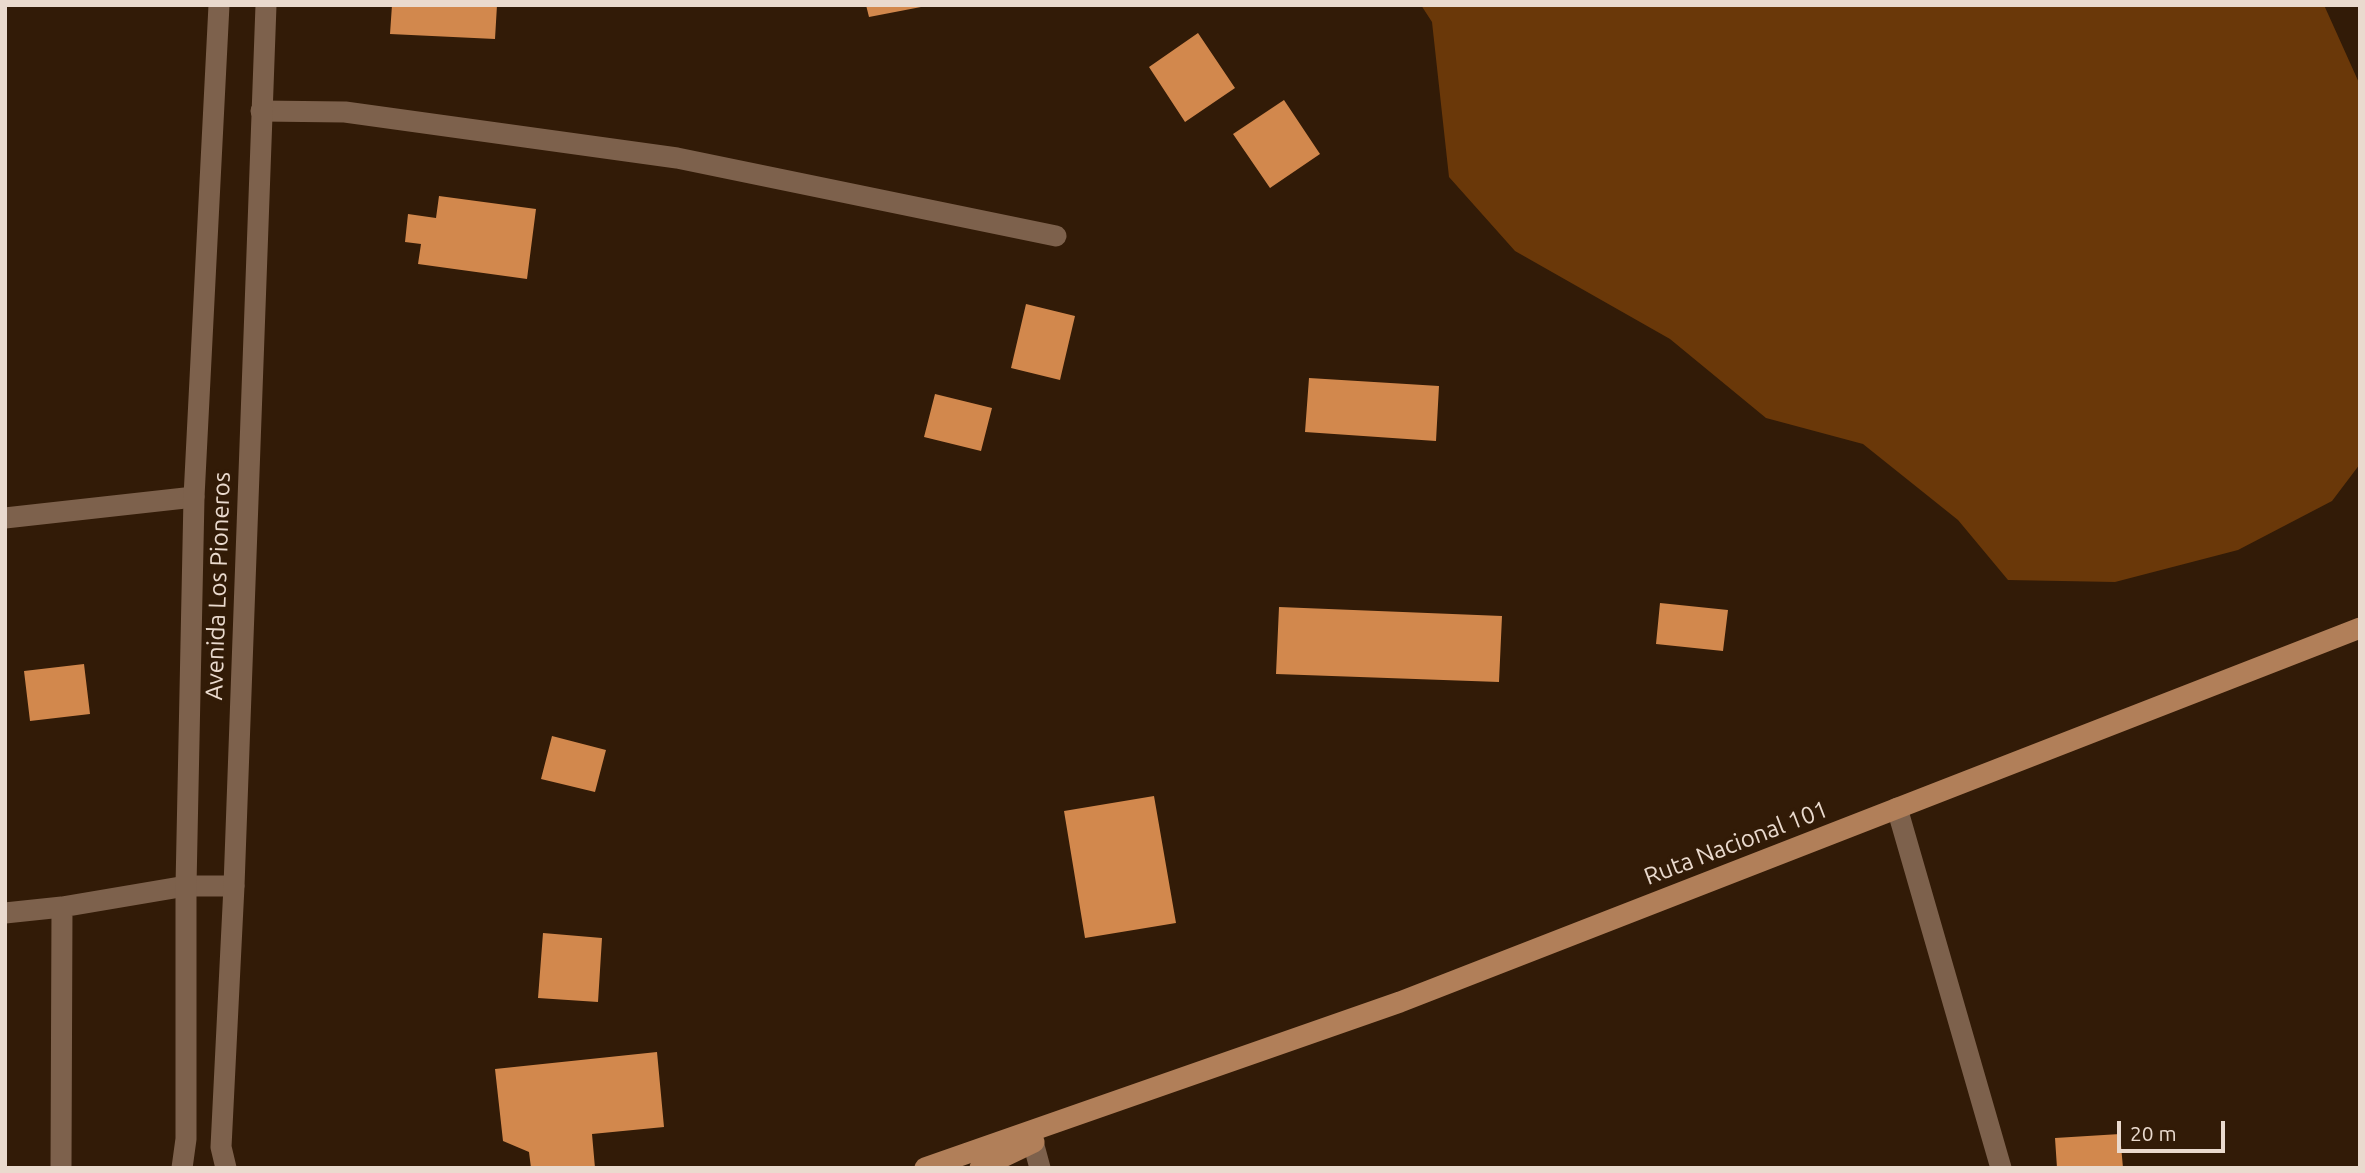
<!DOCTYPE html>
<style>
body{margin:0}
#map{position:relative;width:2365px;height:1173px;overflow:hidden;background:#321b07;font-family:Ubuntu,sans-serif}
canvas{display:block}
.frame{position:absolute;inset:0;border:7px solid #eadace;pointer-events:none}
.scale{position:absolute;left:2117px;top:1121px;width:108px;height:32px;box-sizing:border-box;border:4px solid #eadace;border-top:0;padding-left:9px;font-size:21px;line-height:24px;white-space:nowrap;color:#eadace;-webkit-text-stroke:5px #321b07;paint-order:stroke}
</style>
<div id="map">
<canvas width="2365" height="1173"></canvas>
<div class="frame"></div>
<div class="scale">20 m</div>
</div>
<script>
const ctx = document.querySelector('canvas').getContext('2d');
ctx.lineJoin = 'round';
function fillPath(path, color) {
  ctx.fillStyle = color;
  ctx.fill(path, 'evenodd');
}
function stroke(path, color, width, dash) {
  ctx.strokeStyle = color;
  ctx.lineWidth = width;
  ctx.lineCap = dash ? 'butt' : 'round';
  ctx.setLineDash(dash || []);
  ctx.stroke(path);
}
function drawText(font, color, halo, rows, align = 'center') {
  ctx.font = font + ' Ubuntu,sans-serif';
  ctx.lineWidth = 7;
  ctx.setLineDash([]);
  ctx.textBaseline = 'middle';
  ctx.strokeStyle = halo;
  ctx.fillStyle = color;
  for (const [text, x, y, turn = 0] of rows) {
    ctx.save();
    ctx.translate(x, y);
    ctx.rotate((+turn || 0) * Math.PI / 180);
    ctx.textAlign = isNaN(turn) ? turn : align;
    if (halo) ctx.strokeText(text, 0, 0);
    ctx.fillText(text, 0, 0);
    ctx.restore();
  }
}
fillPath(new Path2D(`
 M1421 5H2324L2360 85V464L2332 501 2238 550 2115 582 2008 580 1958 520 1863 444 1766 418 1670 339 1515 251 1449 177 1432 22Z`), '#6a3809');
fillPath(new Path2D(`
 M392 5H497L495 39 390 34Z
 M866 5H921V7L869 17Z
 M1198 33 1235 88 1185 122 1149 67Z
 M1284 100 1320 154 1270 188 1233 134Z
 M439 196 536 209 527 279 418 264 421 244 405 242 408 214 436 218Z
 M1026 304 1075 316 1060 380 1011 368Z
 M1309 378 1439 386 1436 441 1305 432Z
 M935 394 992 408 981 451 924 437Z
 M1660 603 1728 610 1723 651 1656 644Z
 M1279 607 1502 616 1499 682 1276 674Z
 M84 664 90 714 30 721 24 671Z
 M552 736 606 750 595 792 541 779Z
 M1154 796 1176 923 1085 938 1064 811Z
 M543 933 602 938 598 1002 538 998Z
 M657 1052 664 1127 592 1134 595 1168H531L529 1152 503 1141 495 1069Z
 M2120 1134 2123 1168H2057L2055 1138Z`), '#d2884d');
stroke(new Path2D(`
 M261 111 345 112 677 158 1056 236
 M5 518 194 497
 M1897 808 2001 1168
 M5 913 62 907 186 886H234
 M1033 1142 1040 1168
 M61 1168 62 907`), '#7d614c', 21);
stroke(new Path2D(`
 M182 1168 186 1139V886L194 497 219 5
 M226 1168 221 1147 234 886 266 5`), '#7d614c', 21);
stroke(new Path2D(`
 M925 1168 1400 1002 2360 628
 M980 1168 1034 1142`), '#b17f59', 21);
drawText('24px', '#eadace', '#321b07', [
 ["Avenida Los Pioneros",218,586,-88],
 ["Ruta Nacional 101",1736,843,-21]
]);
</script>
